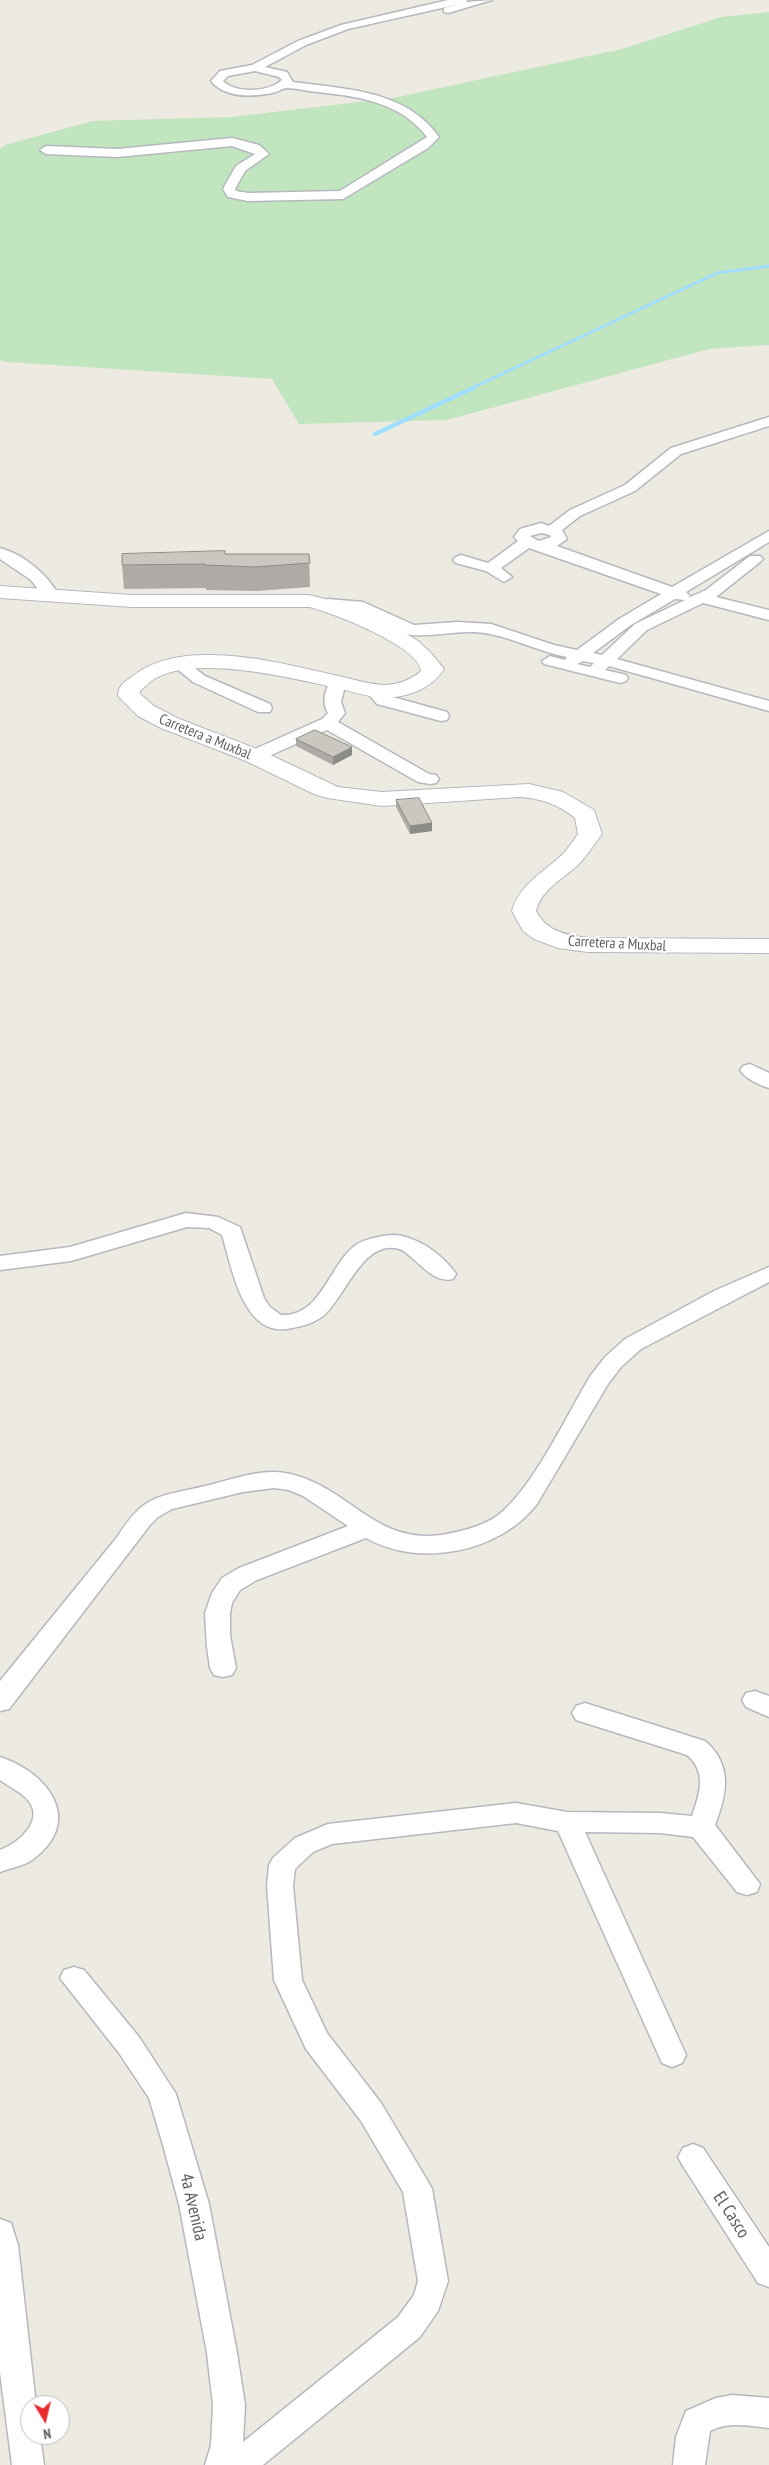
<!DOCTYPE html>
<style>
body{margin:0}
#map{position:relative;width:769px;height:2465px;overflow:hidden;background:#edeae2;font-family:"PT Sans Narrow",sans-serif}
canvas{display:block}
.north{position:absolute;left:20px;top:2395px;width:50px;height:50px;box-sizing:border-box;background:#fff;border:1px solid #bdbfc1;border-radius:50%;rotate:171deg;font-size:14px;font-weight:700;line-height:20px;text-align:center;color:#5a5f63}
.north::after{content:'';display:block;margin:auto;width:18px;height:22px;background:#ea2b2d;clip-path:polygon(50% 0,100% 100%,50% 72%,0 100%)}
</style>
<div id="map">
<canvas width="769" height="2465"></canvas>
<div class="north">N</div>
</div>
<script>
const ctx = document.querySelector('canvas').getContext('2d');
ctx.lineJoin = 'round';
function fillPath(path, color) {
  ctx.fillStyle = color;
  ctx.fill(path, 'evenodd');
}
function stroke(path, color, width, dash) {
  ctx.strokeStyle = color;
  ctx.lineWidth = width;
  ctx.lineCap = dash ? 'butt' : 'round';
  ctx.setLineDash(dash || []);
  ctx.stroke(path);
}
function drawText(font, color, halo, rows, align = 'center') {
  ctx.font = font + ' "PT Sans Narrow",sans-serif';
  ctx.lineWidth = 4;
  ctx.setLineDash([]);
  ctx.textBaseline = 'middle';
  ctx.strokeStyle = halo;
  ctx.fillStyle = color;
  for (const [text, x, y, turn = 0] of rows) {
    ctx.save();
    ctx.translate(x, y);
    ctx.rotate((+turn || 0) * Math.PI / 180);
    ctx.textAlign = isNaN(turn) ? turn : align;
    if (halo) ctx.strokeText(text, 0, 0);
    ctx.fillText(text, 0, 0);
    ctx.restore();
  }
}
fillPath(new Path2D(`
 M769 12V345L709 349 447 420 299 424 272 379 6 362 0 360V149L5 145 92 121 231 117 393 98 622 49 721 17Z`), '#c1e5be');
stroke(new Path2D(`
 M470 389 717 273 769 266`), '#a0deff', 3);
stroke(new Path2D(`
 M375 434 473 388`), '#a0deff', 4.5);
const street = new Path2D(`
 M448 0H467L466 2 492 0 448 13 444 12V8L464 3 348 29 306 45 265 67 287 72 293 82C345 89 406 90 439 137L428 148 343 199 248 201 228 197 223 189 236 166 255 154 232 146 117 157 46 154 40 150 46 146 117 149 232 138 259 145 269 154 245 171 235 189 236 191 248 193 340 191 427 137C401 102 357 96 317 92 307 91 296 88 286 88 282 89 277 92 272 93 252 97 225 98 211 81L220 71 252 65 298 41 341 25ZM255 71 279 77 282 80C269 92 236 94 223 81L228 76Z
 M769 417V426L681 454 635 491 580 516 562 530 567 539 557 546 672 587 769 531V542L686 592 690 596 688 598 706 590 750 556H760L763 559 760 562 716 597 769 610V620L703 603 647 630 617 659 769 701V711L609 666 605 670 626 675 628 678 626 681 620 683 544 664 542 661 550 656 565 660 567 657C540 652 516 639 490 634 464 628 438 637 413 635 393 633 378 618 360 612 349 608 327 614 320 604L328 599 363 602 414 625 458 622 491 624 554 645 577 650 619 619 661 594 529 548 501 568 512 577 504 582 486 571 456 563 453 560 456 557 461 555 488 563 518 541 514 537 520 529 541 523 549 526 570 510 625 485 671 448ZM541 533 550 535 551 537 539 541 530 536ZM675 599 685 600 635 624 602 655 593 653 631 625ZM583 661 594 663 590 667 577 664Z
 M0 548C25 555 48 575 60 597L58 600H46L31 580 0 559Z
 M178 658 184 660 205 676 270 704 272 708 270 712H258L193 682 170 663Z
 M338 677 344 679 346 682 341 702 345 713 338 722 429 774 436 775 439 779 436 783 430 784 418 782 327 730 260 760H248L245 756 248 752 322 719 328 713C321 702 325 689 332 679Z
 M372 684 378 685 389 696 447 712 449 716 447 720 441 721 377 704 364 689 366 685Z
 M750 1064 769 1073V1088C759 1085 746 1079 740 1070L743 1066Z
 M186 1213 218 1217 240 1227 264 1298 270 1307 281 1315C322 1317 329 1264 356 1245 363 1240 370 1239 378 1237 390 1234 400 1234 411 1239 427 1244 447 1260 456 1274L453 1279C433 1284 418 1260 402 1250 364 1235 346 1297 323 1316 314 1323 303 1326 292 1328 243 1340 232 1267 222 1235L209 1228 187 1227 71 1261 0 1270V1256L70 1247Z
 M769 1267V1282L641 1349 621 1367 608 1384 537 1504C499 1553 419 1568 366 1538L257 1580 240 1590 232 1603 230 1613V1635L236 1668 232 1675 223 1677 214 1675 210 1668 207 1647 205 1613 212 1593 222 1578 239 1568 348 1526 303 1496 289 1490 274 1488 243 1492 172 1509 158 1517 150 1525 9 1709 0 1711V1681L118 1536C144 1495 157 1497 201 1487 230 1481 260 1467 290 1474 354 1489 377 1550 452 1533 467 1530 484 1525 497 1516 533 1489 567 1414 591 1375L605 1357 625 1339 714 1291Z
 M755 1691 769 1696V1717L746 1707 742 1700 746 1693Z
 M585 1703 705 1741C733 1765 727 1794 715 1825L760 1884 757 1892 747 1895 737 1892 693 1837 660 1833 585 1832 686 2055 682 2063 672 2067 662 2063 558 1831 516 1823 332 1844 313 1852 295 1869 293 1886 302 1980 327 2033 381 2103 427 2180 432 2189 448 2281 438 2311 420 2337 263 2465H205L211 2445 213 2405 207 2353 179 2204 163 2145 149 2098 119 2053 60 1978 64 1970 74 1967 84 1970 139 2037 176 2094 209 2204 237 2353 245 2405 243 2442 398 2317 414 2295 418 2281 403 2192 361 2121 306 2049 274 1980 267 1886 269 1865 273 1858 295 1838 328 1824 516 1803 567 1812 660 1813 692 1816C700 1793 707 1772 687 1755L576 1720 572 1713 576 1706Z
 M0 1757C49 1773 85 1822 32 1860 24 1866 10 1868 0 1872V1850C19 1843 47 1819 26 1798 19 1791 8 1786 0 1780Z
 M693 2144 703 2148 769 2247V2287L758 2283 683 2166 678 2157 683 2148Z
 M0 2219 11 2223 18 2245 36 2405H30V2435H40L44 2465H12L0 2372Z
 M732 2395 769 2398V2428C749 2426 729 2421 710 2431L705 2465H673L676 2437 686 2411 716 2398Z`);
const secondary = new Path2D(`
 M0 586 132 595H309L348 605 384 620 418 641 431 653 444 669C430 691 403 699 378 697 364 696 350 691 337 688 292 678 195 654 154 679 149 682 145 687 140 691V694L154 706 177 718 262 751 338 787 382 792 529 784 563 792 594 810 602 834C595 843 588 854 580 863 565 878 541 889 536 911 547 932 566 935 588 938L769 939V953L588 952 558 948 534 939 523 931 512 911C519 884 546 871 564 853 569 847 574 840 578 834L575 818C558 804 540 798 519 797L382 806 327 798 314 794 246 761 161 728 138 716 118 696C118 685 125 682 133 676 182 636 282 663 338 676 354 679 370 685 386 685 400 684 411 680 421 671 420 647 332 612 309 607H132L0 598Z`);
stroke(street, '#b5b8bd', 3);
stroke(secondary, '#b4b8bd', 2);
fillPath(street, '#fff');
fillPath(secondary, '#fff');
fillPath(new Path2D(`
 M309 554 310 587 256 591 206 590V588L124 589 122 565Z
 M296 739 352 755 333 765 296 746Z
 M396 800 432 823V831L410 834 396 807Z`), '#aeaba6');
fillPath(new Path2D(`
 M352 747V755L333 765V757Z
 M432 823V831L410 834V826Z`), '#8d8b87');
const building = new Path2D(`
 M225 551V554H309L310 563 255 567 205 565V564L122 565V554Z
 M315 730 352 747 333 757 296 739Z
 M419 798 432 823 410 826 396 800Z`);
fillPath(building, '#cac7c1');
stroke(building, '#8d8b87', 1);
drawText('15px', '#5a5f63', '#fff', [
 ["Carretera a Muxbal",205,737,22],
 ["Carretera a Muxbal",617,944,3]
]);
drawText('18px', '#5a5f63', '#fff', [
 ["4a Avenida",193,2207,77],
 ["El Casco",731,2215,57]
]);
</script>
